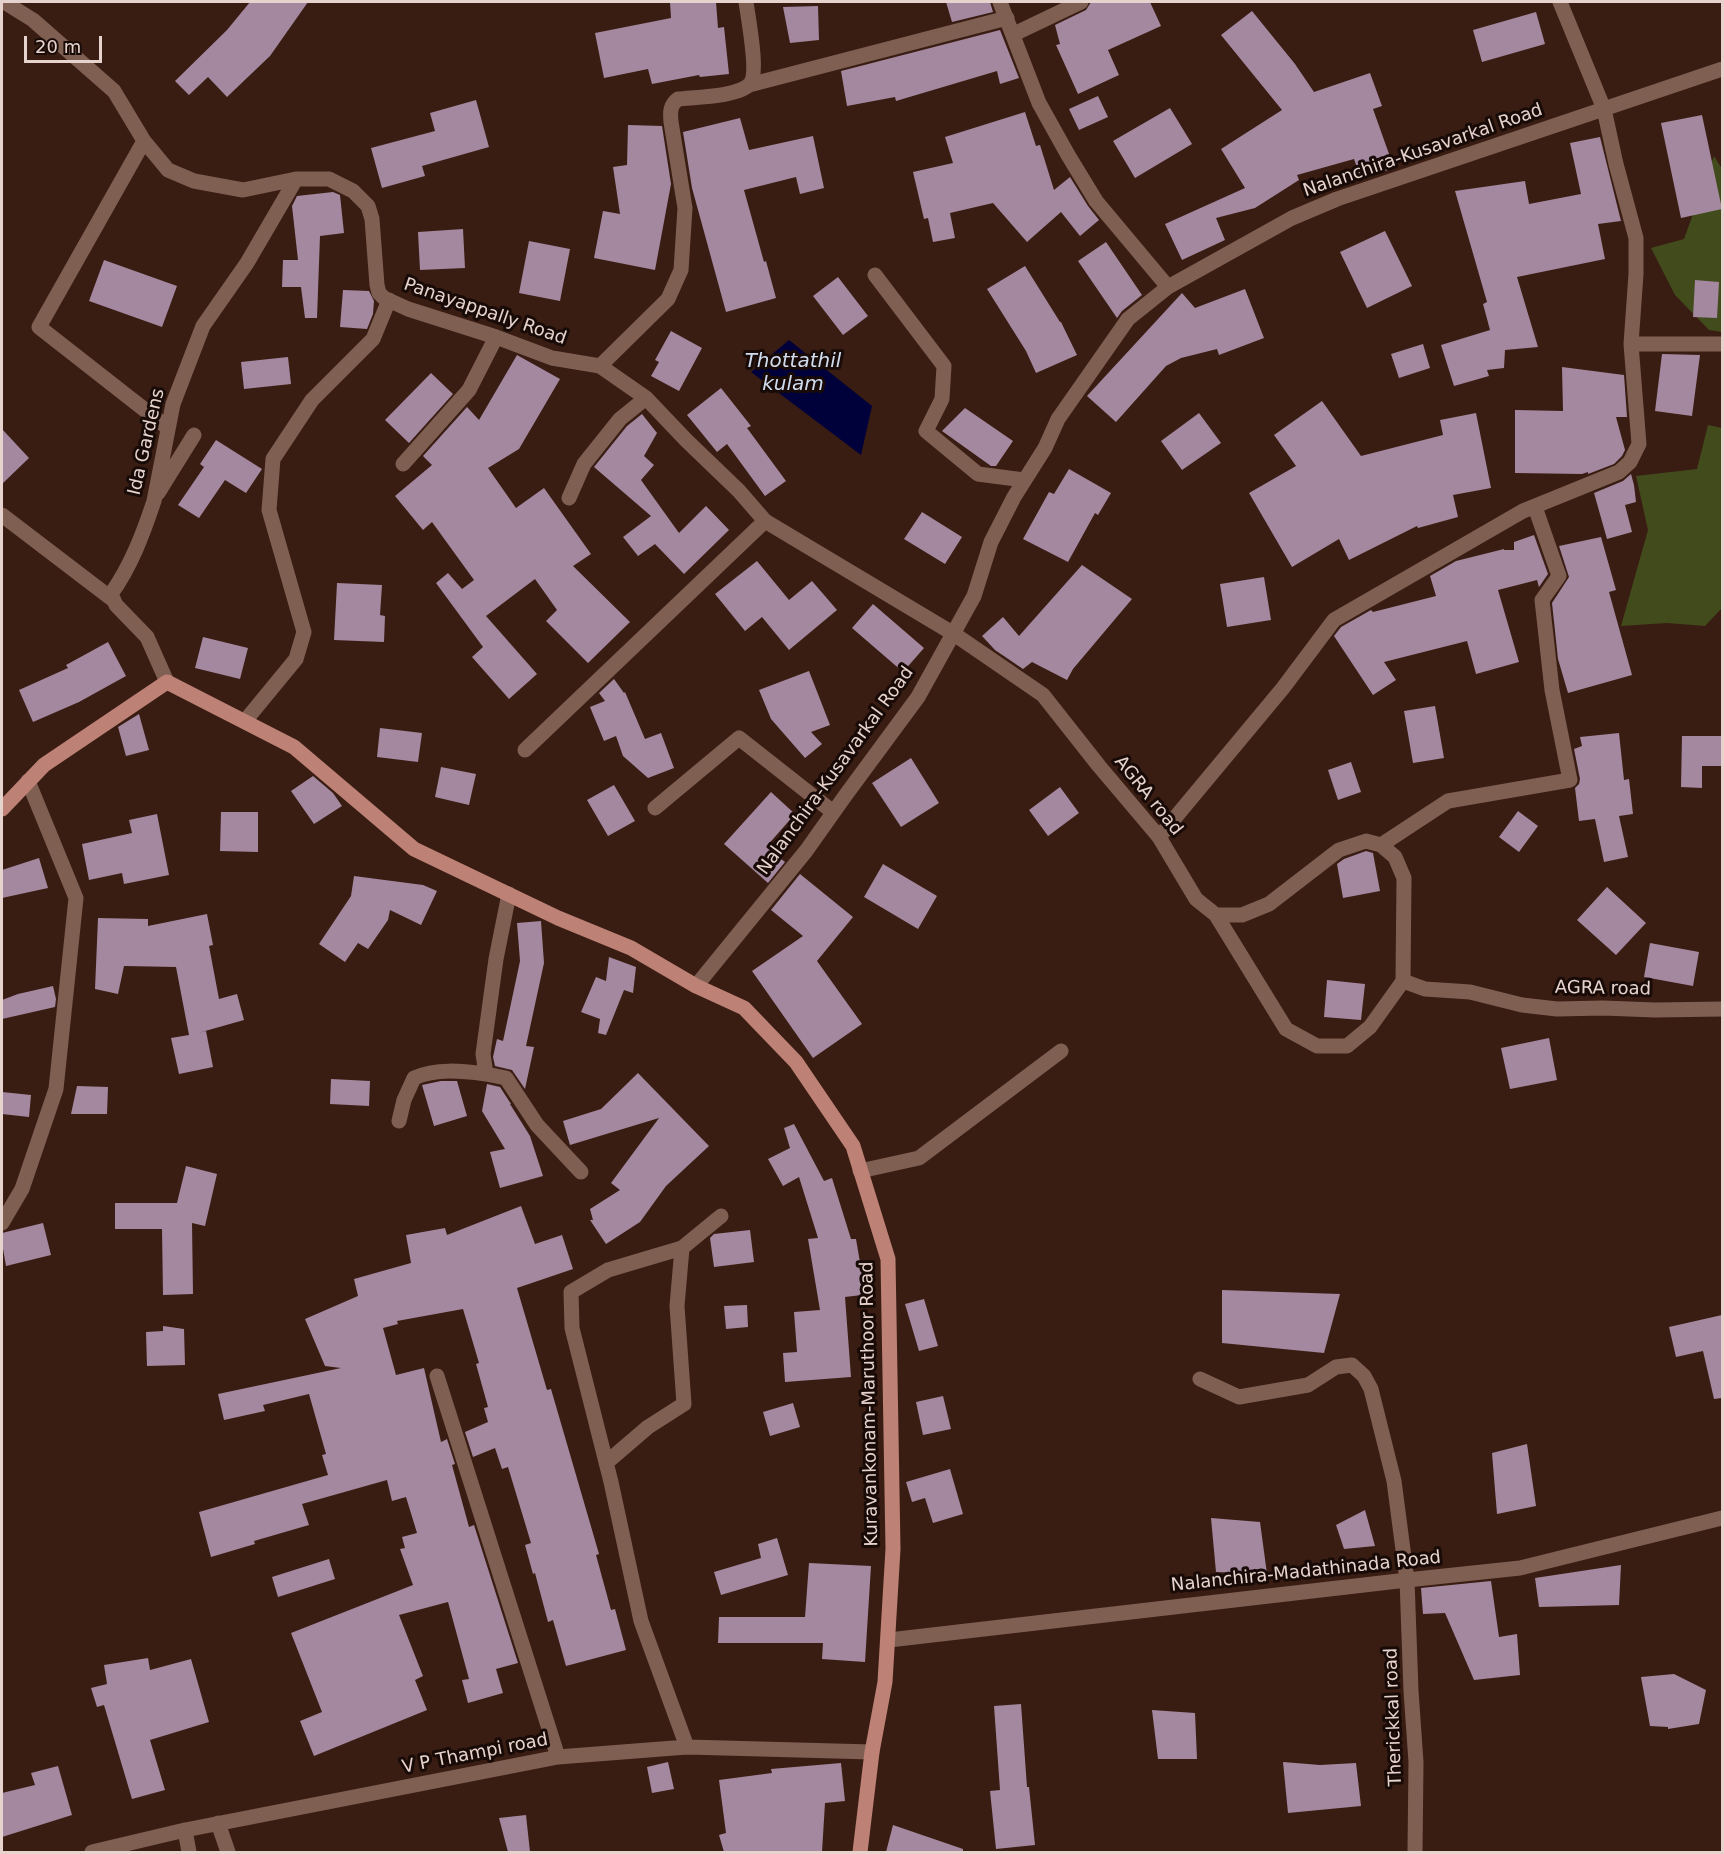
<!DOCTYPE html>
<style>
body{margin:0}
#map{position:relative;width:1724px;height:1854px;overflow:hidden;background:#391d13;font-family:"DejaVu Sans",sans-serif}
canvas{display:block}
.frame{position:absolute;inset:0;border:3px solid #e7d3cd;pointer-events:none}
.scale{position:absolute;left:24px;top:36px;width:78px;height:27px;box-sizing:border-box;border:3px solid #e7d3cd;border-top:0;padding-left:8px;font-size:18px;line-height:21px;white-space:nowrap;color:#e7d3cd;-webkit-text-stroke:4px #180b07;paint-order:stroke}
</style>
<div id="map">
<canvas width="1724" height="1854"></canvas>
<div class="frame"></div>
<div class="scale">20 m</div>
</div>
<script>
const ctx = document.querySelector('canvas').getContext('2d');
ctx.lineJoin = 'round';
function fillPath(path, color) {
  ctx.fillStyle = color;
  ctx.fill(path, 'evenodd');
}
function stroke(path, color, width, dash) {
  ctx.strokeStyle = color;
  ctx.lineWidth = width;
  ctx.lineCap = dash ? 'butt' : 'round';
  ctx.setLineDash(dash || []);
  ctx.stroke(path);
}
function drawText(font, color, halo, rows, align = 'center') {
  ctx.font = font + ' "DejaVu Sans",sans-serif';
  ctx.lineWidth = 6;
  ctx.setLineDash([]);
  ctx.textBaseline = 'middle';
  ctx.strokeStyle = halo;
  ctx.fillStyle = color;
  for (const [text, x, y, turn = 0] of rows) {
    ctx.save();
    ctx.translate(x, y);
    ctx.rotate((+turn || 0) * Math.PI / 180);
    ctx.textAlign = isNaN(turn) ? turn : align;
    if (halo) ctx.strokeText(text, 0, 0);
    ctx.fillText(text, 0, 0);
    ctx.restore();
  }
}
fillPath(new Path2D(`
 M1714 156 1722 169V332L1709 330 1675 295 1651 248 1684 239Z
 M1708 425 1722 428V608L1705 626 1667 623 1621 626 1648 530 1636 476 1697 469Z`), '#424b1b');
fillPath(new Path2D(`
 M789 340 872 406 861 455 751 372Z`), '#00003a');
fillPath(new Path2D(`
 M250 2H308L270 56 227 97 208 77 189 95 175 81 227 30Z
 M670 2H716L718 28 724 27 729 74 700 77 699 75 652 84 648 69 604 78 595 33 671 18Z
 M946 2H990L993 12 952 22Z
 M1091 2H1150L1161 26 1108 50 1119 75 1078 94 1056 45 1060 44 1055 25 1086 10Z
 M818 6 819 40 790 43 783 7Z
 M1252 11 1295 64 1314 92 1370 73 1382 106 1373 109 1394 168 1361 179 1354 159 1297 175 1299 180 1255 208 1216 218 1225 240 1182 260 1165 224 1245 188 1221 149 1282 110 1221 35Z
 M1536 12 1545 44 1482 62 1473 30Z
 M1000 30 1019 78 1000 84 997 71 896 101 895 97 847 106 841 71Z
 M1098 96 1108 117 1079 130 1069 109Z
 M476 100 489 147 422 166 425 176 382 188 371 148 435 131 430 113Z
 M1170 108 1192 144 1135 178 1113 141Z
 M1025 112 1036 146 1040 145 1054 190 1070 177 1088 206 1099 220 1080 236 1061 212 1027 242 993 203 950 213 955 238 933 242 928 218 924 219 913 172 953 163 945 137Z
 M1702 115 1722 209 1681 218 1661 123Z
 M740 118 749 150 813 136 824 188 800 194 796 177 744 190 764 262 766 261 776 298 726 312 692 188 683 132Z
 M628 125 662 126 671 184 655 270 594 258 603 211 620 214 613 167 627 165Z
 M1600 137 1621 221 1598 224 1605 259 1517 277 1538 347 1505 350 1504 368 1487 370 1489 376 1454 386 1441 345 1490 330 1483 304 1487 302 1455 191 1525 181 1529 204 1581 194 1570 143Z
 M333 192 340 195 344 233 320 236 317 318H305L301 287H282L283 260H298L292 206 297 196Z
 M463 229 465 268 420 270 418 232Z
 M1385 231 1412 286 1367 308 1340 252Z
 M529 241 570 249 560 301 519 293Z
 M1106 242 1142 295 1122 311 1117 318 1078 261Z
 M104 260 177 286 162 327 89 301Z
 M1025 266 1060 322H1061L1077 355 1036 373 1026 351 987 289Z
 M838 277 868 316 843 335 813 296Z
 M1695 280 1719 282 1717 318 1693 317Z
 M1245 289 1264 338 1219 355 1217 349 1181 358 1166 366 1116 422 1087 396 1182 293 1195 308Z
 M343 290 369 291 374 301 373 314 367 329 340 327Z
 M671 331 702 348 679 391 651 376 659 362 655 360Z
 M1423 344 1430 368 1399 378 1391 354Z
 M1662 354 1700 355 1692 416 1655 411Z
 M517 355 560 379 519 449 488 468 516 508 544 488 591 554 573 566 630 622 588 663 546 621 557 610 535 579 486 616 537 674 509 699 472 657 483 647 436 583 448 573 462 589 474 580 432 522 423 530 395 496 432 465 423 456 467 407 479 420Z
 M288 357 291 384 244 389 241 362Z
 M1562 367 1624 375 1627 417H1616L1625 450 1622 456 1614 464 1588 474V472L1582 474 1515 473V410L1563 411Z
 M431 373 453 394 409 443 385 420Z
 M721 388 751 426 747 428 786 481 765 496 727 444 717 452 687 415Z
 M1322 401 1361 456 1443 435 1440 420 1476 413 1491 488 1453 495 1458 517 1418 528 1417 526 1349 560 1339 539 1292 567 1249 493 1296 466 1274 435Z
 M965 408 1013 441 996 466H991L942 431Z
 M1199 413 1221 443 1182 470 1161 441Z
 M642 414 657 433 644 456 654 465 641 480 679 533 706 506 729 530 684 574 655 544 638 556 623 537 651 516 594 467 627 426Z
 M2 429 29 458 2 484Z
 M216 440 262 469 246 493 225 480 199 518 178 505 204 467 200 464Z
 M1069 469 1111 493 1098 515 1095 513 1068 562 1023 539 1049 492 1054 494Z
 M1631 474 1634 485 1636 502 1625 505 1632 532 1607 539 1594 493 1623 481Z
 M922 512 962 537 945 564 904 539Z
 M1534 535 1548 574 1539 587 1537 580 1498 590 1519 662 1476 674 1467 641 1384 662 1396 680 1373 695 1334 636 1341 627 1371 610 1373 612 1436 596 1430 576 1456 561 1504 549V550H1514V542Z
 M1601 537 1616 590 1609 592 1632 675 1568 693 1558 659 1552 603 1569 577 1559 546Z
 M757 561 789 600 812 581 837 610 789 650 762 617 745 631 715 594Z
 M1082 565 1132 599 1073 669 1067 680 1032 662 1023 669 995 650 982 636 1003 617 1019 636Z
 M1264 577 1271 620 1227 627 1220 584Z
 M337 583 382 585 380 615 385 616 384 642 334 640Z
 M873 604 924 648 903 672 852 628Z
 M203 637 248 648 240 679 195 668Z
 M108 642 126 676 79 702 33 722 19 690 68 668 66 665Z
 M809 671 830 725 811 732 822 744 805 758 771 719 759 690Z
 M614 679 624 693 625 692 645 739 661 733 674 768 648 778 623 756 616 736 604 741 590 707 605 701 599 693Z
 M1435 706 1444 758 1413 763 1404 711Z
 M139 714 149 750 126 756 118 727Z
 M380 728 422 733 418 762 377 757Z
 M1619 733 1624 780 1629 779 1633 814 1619 816 1628 857 1604 862 1595 819 1579 821 1575 788 1579 784 1580 779 1574 749 1582 746 1580 737Z
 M1682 736H1722V766H1702V788L1681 787Z
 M911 758 939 803 901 827 872 783Z
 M1351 762 1361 792 1338 800 1328 770Z
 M441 767 476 774 469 805 435 797Z
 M313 776 333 793 342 806 314 824 291 791Z
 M614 785 635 821 608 836 587 800Z
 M1060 787 1079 813 1048 836 1029 810Z
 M771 792 795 814 766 847 785 862 768 883 724 844Z
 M1518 811 1538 826 1519 852 1499 837Z
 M221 812H258V852L220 851Z
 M157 814 169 875 124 884 122 873 89 880 82 844 132 833 129 820Z
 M1366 851 1373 853 1380 891 1343 898 1337 864 1344 859Z
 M39 858 48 888 2 898V870Z
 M883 864 937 896 918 929 864 897Z
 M800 874 853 917 817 961 862 1024 813 1058 752 971 803 936 771 910Z
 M354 876 423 885 437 891 421 925 390 910 388 920 368 949 358 943 345 962 319 944 351 896Z
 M1607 887 1646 923 1616 955 1577 920Z
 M207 914 213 945 209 946 219 999 237 994 244 1020 198 1033 206 1031 213 1067 179 1074 171 1038 189 1035 176 967 124 966 118 994 95 989 98 918 148 919V926Z
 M541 921 544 963 526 1046 534 1047 525 1089 512 1070 495 1066 493 1057 497 1039 503 1041 520 961 517 923Z
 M1650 943 1699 952 1693 986 1644 977Z
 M609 957 636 967 633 993 624 990 606 1035 598 1033 600 1019 581 1012 596 977 606 981Z
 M1327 980 1365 984 1361 1020 1324 1017Z
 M53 986 56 999 55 1007 2 1019V1000L18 994Z
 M1549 1038 1557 1080 1510 1089 1501 1048Z
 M638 1073 709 1146 666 1186 640 1222 606 1244 590 1220H593L590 1209 620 1190 611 1183 659 1118 570 1145 563 1121 601 1109Z
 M331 1079 370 1081 369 1106 330 1104Z
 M441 1081H457L467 1116 434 1126 422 1085Z
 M487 1084 500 1087 511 1104H510L530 1136 543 1176 500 1188 490 1152 505 1149 482 1111Z
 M77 1086 108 1087 107 1114H71Z
 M2 1092 31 1095 29 1117 2 1114Z
 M794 1124 824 1181 832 1178 851 1239H856L861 1268H867L870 1294 845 1297 851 1377 785 1382 783 1353 797 1352 794 1312 820 1310 808 1239 818 1238 799 1177 783 1186 768 1159 790 1148 784 1128Z
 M186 1166 217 1174 205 1226 192 1223 193 1294 163 1295 162 1229H115V1203H177Z
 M521 1206 535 1244 562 1235 573 1269 517 1288 547 1390 551 1389 599 1554 596 1555 611 1610 615 1609 626 1650 566 1666 553 1620 548 1622 535 1573 533 1574 525 1545 531 1543 508 1467 502 1469 495 1448 473 1457 465 1432 488 1422 484 1408 488 1407 476 1364 479 1363 463 1309 397 1321 398 1324 383 1328 396 1375 424 1368 441 1442 447 1439 455 1464 452 1465 469 1527 474 1525 518 1663 496 1669 503 1693 468 1703 462 1680 469 1679 448 1602 399 1615 423 1676 415 1680 427 1710 314 1756 300 1721 322 1712 291 1633 413 1585 400 1549 405 1548 402 1537 417 1533 406 1497 392 1501 387 1480 302 1504 309 1525 254 1541 255 1544 211 1557 199 1512 328 1475 322 1455 326 1454 309 1394 263 1405 265 1411 224 1420 218 1394 341 1368 325 1366 305 1319 358 1296 354 1279 411 1263 406 1235 445 1228 447 1235Z
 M43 1223 51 1255 6 1266 2 1243V1233Z
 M750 1230 754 1262 714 1267 710 1238 714 1234Z
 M1222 1290 1340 1294 1324 1353 1222 1343Z
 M924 1299 938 1346 919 1351 905 1304Z
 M747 1305 748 1327 726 1329 724 1306Z
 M1722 1315V1398L1714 1399 1703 1351 1676 1357 1669 1327Z
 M163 1326 184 1329 185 1365 147 1366 146 1332 163 1331Z
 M943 1396 951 1429 923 1435 916 1402Z
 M793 1403 800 1427 770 1436 763 1412Z
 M1527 1444 1536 1506 1497 1514 1492 1453Z
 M950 1469 963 1514 933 1523 925 1498 912 1502 906 1482Z
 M1365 1510 1375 1546 1344 1549 1336 1525Z
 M1211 1518 1260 1522 1267 1574 1216 1572Z
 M777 1538 788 1575 721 1595 714 1572 761 1558 758 1544Z
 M329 1559 335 1579 278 1597 272 1577Z
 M809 1563 871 1566 865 1662 822 1659 823 1643H718L719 1617H805Z
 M1621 1565 1619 1605 1539 1607 1535 1578Z
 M1491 1581 1499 1637 1517 1634 1520 1675 1474 1680 1445 1613 1423 1614 1421 1588Z
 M148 1658 150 1670 191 1659 209 1722 150 1740 165 1790 132 1799 104 1705 97 1707 91 1688 107 1684 104 1665Z
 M1674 1674 1706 1690 1699 1724 1668 1729V1727L1650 1726 1641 1677Z
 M1021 1704 1027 1787H1029L1035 1845 996 1849 990 1791 1000 1790 994 1706Z
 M1152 1710 1195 1713 1197 1759H1158Z
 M668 1762 674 1789 652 1793 647 1767Z
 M1283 1762 1320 1765 1356 1763 1361 1806 1288 1813Z
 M841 1763 845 1801 825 1803 822 1852H724L719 1835 726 1833 719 1780 772 1773 771 1769Z
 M58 1766 72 1815 2 1837V1793L35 1785 31 1773Z
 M526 1815 530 1852H508L499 1818Z
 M893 1825 963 1849V1852H886Z`), '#a3889f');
stroke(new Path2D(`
 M4 2 33 20 114 91 144 141 168 170 194 181 243 190 296 179H329L353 191 368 206 372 219 377 285 379 293 384 298 408 309 496 337 552 358 600 366 646 398 686 440 739 491 765 521 954 634 1043 695 1099 766 1159 837 1196 899 1216 915H1242L1269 904 1339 850 1366 841 1381 845 1395 857 1404 878 1403 981 1370 1027 1347 1046H1317L1286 1029 1216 915
 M1000 2 1039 103 1068 155 1096 201 1168 287
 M1014 34 1081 2
 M749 85 1007 18
 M144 141 39 327 168 428
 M875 275 944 366 942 399 926 431 978 474 1024 480
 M1631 344H1722
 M600 366 668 299 681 270 685 208 671 122C670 112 670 105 678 99 695 97 738 97 750 84 759 74 748 17 746 2
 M403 464 469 390 496 337
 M158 493 194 435
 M569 498 584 464 620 419 646 398
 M2 515 112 599
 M167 682 147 637 116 605 111 594C131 566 143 534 154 501L173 404 203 326 247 263 296 179
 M245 721 296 659 304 632 269 510 273 459 312 400 373 339 389 300
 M525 750 765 521
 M655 808 739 738 833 812
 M1159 837 1283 688 1334 620 1523 511 1619 472 1630 462 1639 444 1631 344 1636 274V238L1616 164 1604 109 1560 2
 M1381 845 1448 801 1570 780 1552 690 1542 600 1559 576 1535 507
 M509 894 496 959 483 1054 486 1074 506 1078 537 1125 581 1172
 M1403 981 1425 989 1470 992 1522 1005 1557 1009 1603 1008 1655 1010 1722 1009
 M696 986 806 851 845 796 918 697 974 596 991 542 1014 497 1045 448 1058 419 1128 319 1168 287 1292 218 1337 199 1722 69
 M399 1121 404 1100 414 1078C436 1068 462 1071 486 1074
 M860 1171 919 1158 1061 1051
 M2 1223 22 1189 56 1089 76 898 28 781
 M437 1376 558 1757
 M1200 1379 1239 1397 1308 1385 1336 1367 1352 1365 1364 1376 1371 1389 1394 1481 1407 1580 1411 1691 1416 1762 1415 1852
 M606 1463 648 1427 684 1404 677 1306 682 1248
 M889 1640 1407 1580 1520 1568 1722 1518
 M687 1747 641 1621 611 1482 572 1328 571 1292 608 1270 682 1248 721 1216
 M218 1823 228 1852
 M185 1830 189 1852
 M92 1852 185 1830 558 1757 687 1747 872 1752`), '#805f53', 15);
stroke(new Path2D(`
 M2 809 44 765 167 682 294 747 414 849 558 918 631 948 696 986 744 1008 796 1062 853 1146 888 1259 893 1549 885 1682 872 1752 860 1852`), '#bd8175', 15);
drawText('18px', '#e7d3cd', '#180b07', [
 ["Nalanchira-Kusavarkal Road",1423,151,-19],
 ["Panayappally Road",485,312,19],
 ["Ida Gardens",147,442,-77],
 ["Nalanchira-Kusavarkal Road",836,771,-54],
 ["AGRA road",1148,796,51],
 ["AGRA road",1603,989,1],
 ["Kuravankonam-Maruthoor Road",870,1404,-91],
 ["Nalanchira-Madathinada Road",1306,1572,-6],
 ["Therickkal road",1394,1717,-92],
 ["V P Thampi road",475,1754,-11]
]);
drawText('italic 20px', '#d0dcef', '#180b07', [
 ["Thottathil",793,362],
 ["kulam",793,385]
]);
</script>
